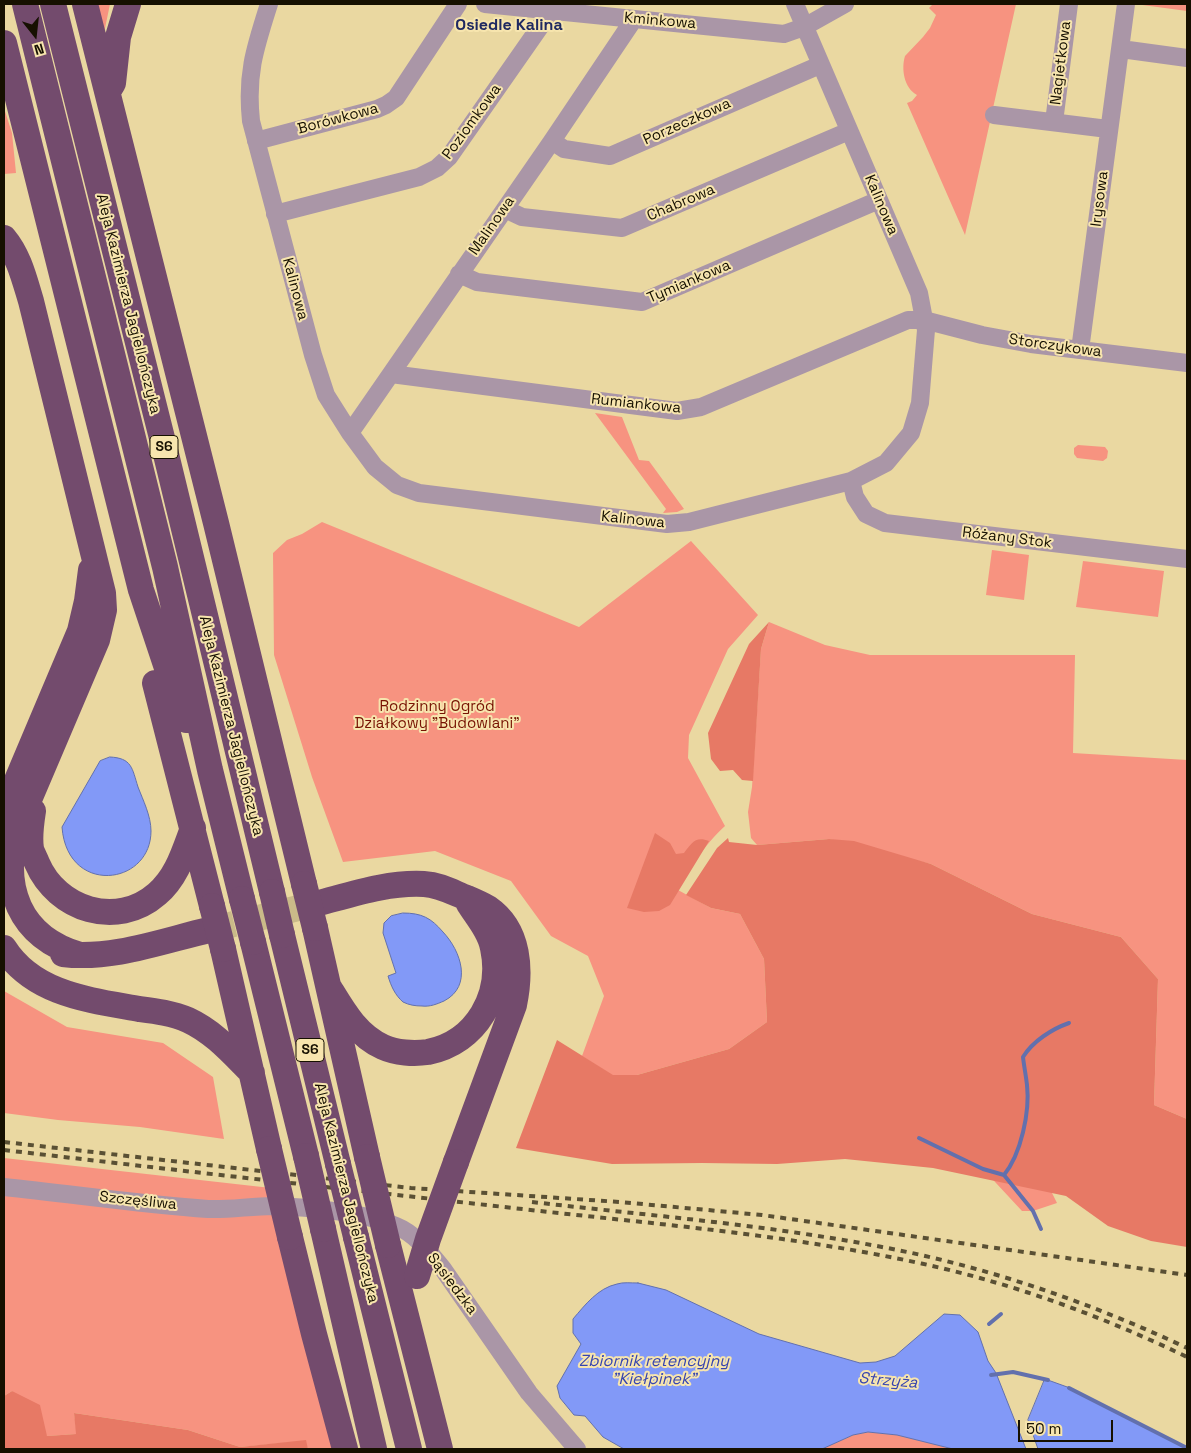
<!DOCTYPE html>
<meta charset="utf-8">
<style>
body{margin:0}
#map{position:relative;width:1191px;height:1453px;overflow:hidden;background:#ead8a1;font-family:"Space Grotesk",sans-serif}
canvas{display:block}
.frame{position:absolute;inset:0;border:5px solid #161000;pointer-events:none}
.north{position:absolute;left:10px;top:10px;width:50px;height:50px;-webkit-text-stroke:4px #f7e5ae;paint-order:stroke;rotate:164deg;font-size:14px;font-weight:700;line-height:20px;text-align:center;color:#161000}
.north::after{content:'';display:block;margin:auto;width:18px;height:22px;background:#161000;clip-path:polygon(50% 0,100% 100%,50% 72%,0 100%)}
.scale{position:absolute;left:1018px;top:1420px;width:95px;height:22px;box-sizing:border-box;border:2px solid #161000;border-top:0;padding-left:6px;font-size:15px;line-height:18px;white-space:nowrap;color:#161000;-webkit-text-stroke:4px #f7e5ae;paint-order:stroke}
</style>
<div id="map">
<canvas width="1191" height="1453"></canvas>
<div class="frame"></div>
<div class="north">N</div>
<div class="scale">50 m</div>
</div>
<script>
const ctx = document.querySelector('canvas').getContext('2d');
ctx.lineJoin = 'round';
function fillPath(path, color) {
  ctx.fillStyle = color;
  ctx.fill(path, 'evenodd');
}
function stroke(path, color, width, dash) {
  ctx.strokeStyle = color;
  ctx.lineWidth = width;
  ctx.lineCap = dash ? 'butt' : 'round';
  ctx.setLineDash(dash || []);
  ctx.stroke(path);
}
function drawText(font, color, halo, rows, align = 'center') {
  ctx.font = font + ' "Space Grotesk",sans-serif';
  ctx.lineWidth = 4;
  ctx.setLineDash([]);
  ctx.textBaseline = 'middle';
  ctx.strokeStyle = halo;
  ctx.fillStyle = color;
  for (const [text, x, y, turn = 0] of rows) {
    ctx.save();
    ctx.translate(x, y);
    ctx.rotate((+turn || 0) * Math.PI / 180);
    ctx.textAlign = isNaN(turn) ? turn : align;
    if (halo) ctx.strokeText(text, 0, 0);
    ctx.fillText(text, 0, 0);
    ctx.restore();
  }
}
fillPath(new Path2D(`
 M92 4H110L102 43Z
 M933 4H1016L965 235 907 103 912 101 917 95C904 88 901 69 905 56L923 37 930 28 936 15 929 8Z
 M1135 4H1187V11Z
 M4 108 12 133 16 173 4 174Z
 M595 413 622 417 639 460 649 461 684 509 677 512 663 513 666 509Z
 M1078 445 1105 447 1108 451 1107 458 1103 461 1077 458 1074 454V448Z
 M322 522 579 627 691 541 758 615 728 649 689 735 688 758 725 826C703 846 693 865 678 890L711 908 740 914 764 959 767 1022 729 1049 637 1075 613 1076 582 1056 604 996 588 956 551 936 511 881 435 851 343 862 312 777 274 655 273 553 287 540 302 534Z
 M992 550 1029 555 1024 600 986 595Z
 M1083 561 1164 571 1158 617 1076 607Z
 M769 622 825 645 870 655H1075L1073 753 1187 760V1119L1154 1105 1158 979 1121 937 1032 914 931 864 829 839 757 845 751 838 748 812 752 787 761 649Z
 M4 991 67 1027 163 1043 213 1077 224 1139 140 1127 58 1120 4 1113Z
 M4 1158 271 1188 274 1201 219 1203 4 1182Z
 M983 1169 1048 1185 1057 1203 1033 1211H1022Z
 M4 1193 276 1210 337 1449H308L305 1441 240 1447 188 1430 74 1413 77 1434 47 1436 12 1391 4 1396Z
 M868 1432 897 1435 953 1449H822L853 1435Z`), '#f79380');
fillPath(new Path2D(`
 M769 622 761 649 753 781 742 780 733 770 720 771 711 759 708 733 749 644Z
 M655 833 670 843 676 854 684 853C692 843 695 836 709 841L670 905 659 911 644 912 627 908Z
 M728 838 729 842 757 845 829 839 854 841 931 864 1032 914 1121 937 1158 979 1154 1105 1187 1119V1247L1151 1241 1108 1226 1066 1196 933 1168 845 1159 777 1164 702 1163 612 1164 516 1148 557 1040 613 1075H637L729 1049 767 1022 764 959 740 914 711 908 686 895 717 848Z
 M12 1391 40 1405 47 1436 76 1434 74 1413 188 1430 240 1447 306 1440 308 1449H4V1396Z`), '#e77965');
const water = new Path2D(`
 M110 757C132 758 132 768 138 787 143 800 151 816 151 831 151 886 67 896 62 827L100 761Z
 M403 913C422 913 431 918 443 932 461 951 473 986 444 1001 437 1004 430 1007 422 1006 415 1006 409 1005 403 1002 395 995 391 986 388 976L396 973 383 933 384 923 391 916Z
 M638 1283 666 1290 759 1334 860 1363 876 1362 895 1356 944 1314 960 1315 978 1332 988 1361 996 1373 1026 1449H953L897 1435 868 1432 853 1435 822 1449H624L603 1437 585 1416 574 1415 560 1398 557 1386 581 1344 573 1333V1319C585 1305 598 1288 617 1284 623 1282 631 1283 638 1283Z
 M1045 1379 1070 1388 1187 1448V1449H1038L1028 1420Z`);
fillPath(water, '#8299f7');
stroke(water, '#6270ad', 1);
stroke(new Path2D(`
 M919 1138 983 1169 1004 1175 1033 1211 1041 1229
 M1004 1175C1021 1154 1030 1112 1027 1085 1026 1076 1024 1066 1023 1057 1033 1041 1052 1029 1069 1023
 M989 1324 1001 1314
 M991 1375 1013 1372 1048 1380
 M1069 1388 1187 1448`), '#6270ad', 4);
stroke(new Path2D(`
 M209 930 319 903`), '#caba89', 26, [26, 13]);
stroke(new Path2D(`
 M269 4C255 48 246 74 251 121L313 355 326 395 350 433 375 467 397 485 419 493 667 524 689 522 851 481 886 463 911 433 920 403 926 330 919 293 795 4
 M485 4 784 34 804 27 845 4
 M1121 49 1187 58
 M994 115 1108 129
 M1054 122 1069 4
 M256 141 377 109 386 105 396 98 458 4
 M552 141 564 149 610 156 820 65
 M505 209 522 217 622 228 849 131
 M275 214 419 177 437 168 449 157 551 11
 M459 274 477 282 642 302 879 200
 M1080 350 1126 4
 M391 374 677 411 701 407 908 320H924L982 335 1031 344 1187 363
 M350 433 552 141 634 19
 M851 481 855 497 866 514 885 523 1187 559
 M4 1187C72 1194 140 1204 208 1209 229 1210 251 1206 273 1206 308 1207 363 1212 396 1226 416 1234 430 1253 443 1269L529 1393 577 1449`), '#aa96a7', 18);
stroke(new Path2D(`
 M25 4 165 567 210 770 242 899
 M53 4 164 446 272 892
 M85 4 216 523 304 884
 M4 43 141 590 179 704 186 720
 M110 88 113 83 118 37 128 4
 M4 238C19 256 24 278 31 301L103 593 104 610 97 640 17 828C0 887 19 937 80 955
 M155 683 212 906
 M4 811 80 631 87 601 91 570
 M33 811C31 824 29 836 31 849 32 853 35 858 37 863 57 910 117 929 157 894 177 877 184 852 193 828
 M319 903C353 894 389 882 424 884 440 885 452 892 467 898 474 901 481 904 488 908 520 930 521 971 514 1005L456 1162
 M315 928 367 1157
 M282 935 338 1164
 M253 942 306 1156
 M4 948C33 994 89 1000 139 1009 155 1011 172 1013 188 1020 214 1032 232 1053 252 1073
 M223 949 269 1149
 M63 954C112 960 162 941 209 930
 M330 989C344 1012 357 1035 383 1047 396 1053 414 1054 428 1052 477 1042 503 995 493 948 490 932 478 918 469 904
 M323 1229 374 1449
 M290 1237 314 1334 345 1449
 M356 1237 409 1449
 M388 1245 440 1449`), '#734b6d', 26);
stroke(new Path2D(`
 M4 1142 411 1188 620 1202 762 1215 1187 1275
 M4 1150C183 1171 361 1191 540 1211 667 1225 794 1236 919 1263 1012 1283 1102 1316 1187 1357
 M532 1202C662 1217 794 1227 921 1255 1013 1276 1102 1308 1187 1348`), '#5a5034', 4, [6, 6]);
stroke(new Path2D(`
 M304 884 315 928
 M272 892 282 935
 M242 899 253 942
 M212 906 223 949
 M269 1149 290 1237
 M306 1156 323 1229
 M367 1157 388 1245
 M338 1164 356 1237
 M417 1276 428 1239 456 1162`), '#734b6d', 26);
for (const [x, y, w] of [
 [164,447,28],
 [310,1050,28]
]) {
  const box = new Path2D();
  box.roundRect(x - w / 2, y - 11.5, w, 23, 4);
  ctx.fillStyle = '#f7e5ae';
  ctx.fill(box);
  stroke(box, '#161000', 1);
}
drawText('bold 14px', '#161000', null, [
 ["S6",164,447],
 ["S6",310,1050]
]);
drawText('15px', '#161000', '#f7e5ae', [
 ["Kminkowa",660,21,5],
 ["Nagietkowa",1061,63,-83],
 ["Borówkowa",338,119,-15],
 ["Poziomkowa",472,122,-54],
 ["Porzeczkowa",687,122,-24],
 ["Irysowa",1100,199,-83],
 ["Chabrowa",681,203,-23],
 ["Kalinowa",881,205,67],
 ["Malinowa",492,226,-55],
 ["Tymiankowa",689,282,-23],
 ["Kalinowa",295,289,75],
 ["Aleja Kazimierza Jagiellończyka",128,304,76],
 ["Storczykowa",1055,346,8],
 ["Rumiankowa",636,404,6],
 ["Kalinowa",633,520,6],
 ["Różany Stok",1007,538,7],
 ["Aleja Kazimierza Jagiellończyka",231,726,76],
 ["Aleja Kazimierza Jagiellończyka",346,1193,76],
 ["Szczęśliwa",138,1201,6],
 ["Sąsiedzka",452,1284,53]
]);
drawText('15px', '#771203', '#f7e5ae', [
 ["Rodzinny Ogród",437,707],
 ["Działkowy \"Budowlani\"",437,724]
]);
drawText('bold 16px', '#1f2961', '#f7e5ae', [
 ["Osiedle Kalina",509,26]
]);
drawText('italic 16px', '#3644af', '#f7e5ae', [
 ["Zbiornik retencyjny",654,1362],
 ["\"Kiełpinek\"",654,1380],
 ["Strzyża",888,1381,5]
]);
</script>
